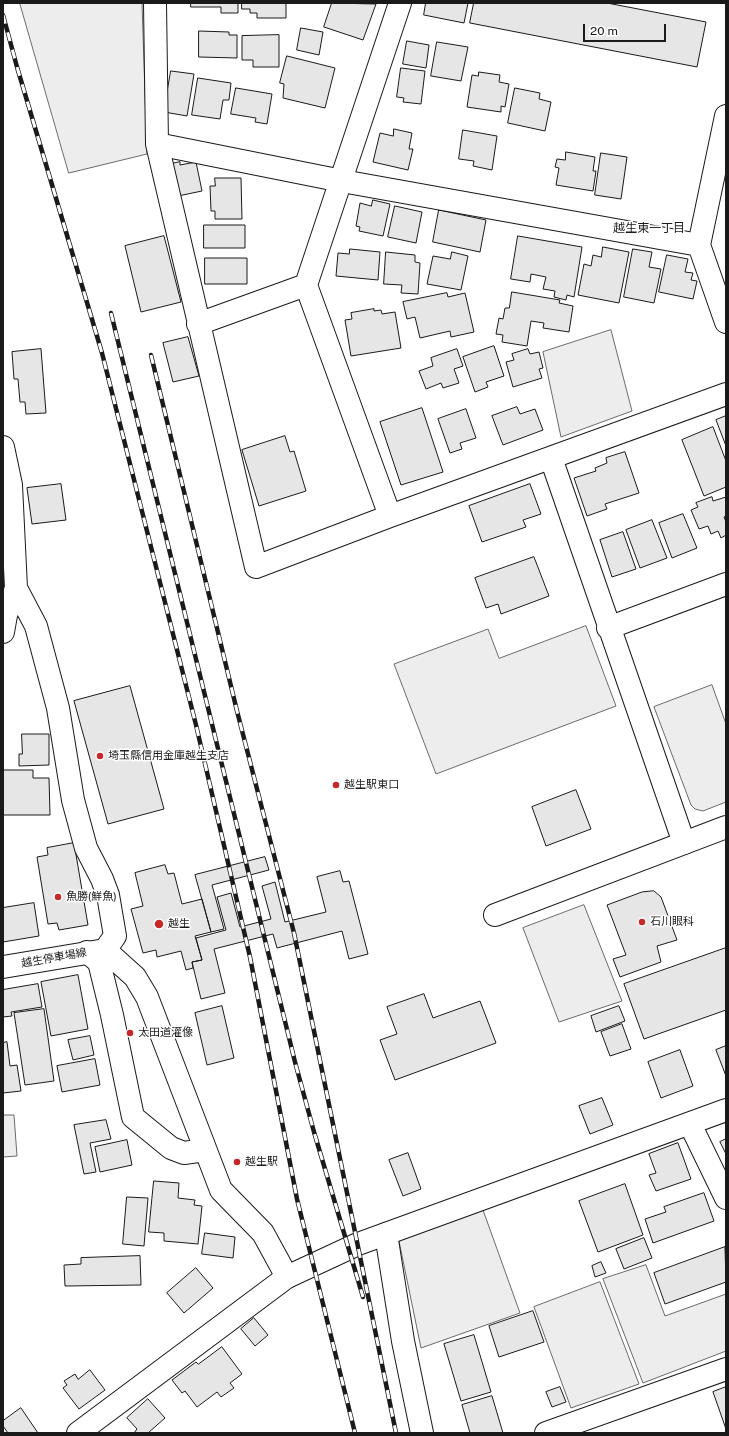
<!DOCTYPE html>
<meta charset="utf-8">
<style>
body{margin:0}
#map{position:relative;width:729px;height:1436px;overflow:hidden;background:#fff;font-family:"Public Sans",sans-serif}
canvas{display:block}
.frame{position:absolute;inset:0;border:4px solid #1a1a1a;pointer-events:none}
.scale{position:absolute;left:583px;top:24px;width:83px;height:18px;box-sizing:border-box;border:2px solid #1a1a1a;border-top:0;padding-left:5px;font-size:12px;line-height:14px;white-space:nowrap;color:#1a1a1a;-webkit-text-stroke:3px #fff;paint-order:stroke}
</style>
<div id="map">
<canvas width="729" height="1436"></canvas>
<div class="frame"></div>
<div class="scale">20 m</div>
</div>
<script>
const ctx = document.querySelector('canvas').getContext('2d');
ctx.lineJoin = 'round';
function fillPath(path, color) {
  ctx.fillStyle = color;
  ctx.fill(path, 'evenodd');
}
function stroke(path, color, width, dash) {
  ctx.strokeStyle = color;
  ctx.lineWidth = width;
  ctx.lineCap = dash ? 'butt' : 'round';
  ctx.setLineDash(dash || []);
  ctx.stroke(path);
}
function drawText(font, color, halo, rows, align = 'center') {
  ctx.font = font + ' "Public Sans","Noto Sans JP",sans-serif';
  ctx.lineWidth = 3;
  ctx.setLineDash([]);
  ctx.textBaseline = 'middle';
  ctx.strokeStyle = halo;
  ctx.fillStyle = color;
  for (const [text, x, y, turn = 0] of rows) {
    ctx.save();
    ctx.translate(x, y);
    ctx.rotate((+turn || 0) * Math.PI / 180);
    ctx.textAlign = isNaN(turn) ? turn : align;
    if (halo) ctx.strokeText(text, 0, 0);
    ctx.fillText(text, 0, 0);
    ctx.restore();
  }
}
const built = new Path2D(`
 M20 3H142L147 154 69 173Z
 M611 330 632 411 561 437 543 352Z
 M586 626 616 706 436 774 394 664 488 629 499 658Z
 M712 685 726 724V802L703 811 695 809 691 805 654 707Z
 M584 905 622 1001 559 1022 523 928Z
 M3 1115H14L17 1156 3 1157Z
 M483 1210 520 1313 421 1348 399 1241Z
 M646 1265 665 1316 726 1294V1351L643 1383 603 1279Z
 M600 1282 639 1384 571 1408 534 1307Z`);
fillPath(built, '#ededed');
stroke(built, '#6a6a6a', 1);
const building = new Path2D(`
 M191 3H238V13H221V7H191Z
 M242 3H286V18H257V13H250V9H242Z
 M332 3 376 4 363 40 324 27Z
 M426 3H468L464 23 424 15Z
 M474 3H607L706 22 697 67 470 23Z
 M301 28 323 32 319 55 297 50Z
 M199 31 229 32V35H237V58L199 57Z
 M279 35V67H253V60H242V36Z
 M407 41 429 45 426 68 403 64Z
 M437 42 468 47 461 81 431 76Z
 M287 56 335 68 325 108 283 98 284 84 280 83Z
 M401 68 425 71 421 104 403 102 404 98 397 97Z
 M171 71 194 74 187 116 164 112Z
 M479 72 500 75 499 82 509 84 505 107 501 106V112L467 107 472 75 478 76Z
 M198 78 231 83 229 100H223L220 119 192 115Z
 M236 88 272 94 267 124 255 122 256 118 231 114Z
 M515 88 540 93 539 99 551 102 545 131 508 123Z
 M394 129 412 133 409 149H413L408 170 373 162 380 133 393 136Z
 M463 130 497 136 492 170 473 166 474 161 459 159Z
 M566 152 595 157 593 171H596L593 191 556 185 559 168 555 167 557 159 565 160Z
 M601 153 627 157 621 199 595 195Z
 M180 162V165L196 162 202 191 178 196 171 164Z
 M215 178H241L242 219H215V211H211L210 186H215Z
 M373 200 390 204 383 236 359 231 360 227 356 226 360 203 371 206Z
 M395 206 422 212 416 243 388 237Z
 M439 210 486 220 480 252 433 242Z
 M204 225H245V248H204Z
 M164 236 181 302 141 312 125 246Z
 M518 236 582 247 574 297 567 295 566 300 554 297 555 291 543 289 546 277 531 274 530 282 511 279Z
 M603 247 629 252 619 303 578 295 584 264 591 266 593 255 601 257Z
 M350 249 380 252 378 280 336 276 338 253 349 254Z
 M633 249 652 252 649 267 661 269 654 303 624 297Z
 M386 252 415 255V262L420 263 418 294 401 293 402 285 384 284Z
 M452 252 468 256 461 290 427 284 433 256 450 259Z
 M667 255 688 259 685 272 693 273 691 280 697 281 693 299 659 292Z
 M205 258H247V284H205Z
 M512 292 560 300 559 303 573 306 569 332 543 328 544 323 531 321 527 346 502 342 503 335 496 334 499 318 503 319 505 308H509Z
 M447 293 448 297 465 293 474 332 451 337 450 331 420 338 415 317 407 319 403 302Z
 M374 309V311L381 310 382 314 395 312 401 348 351 356 345 320 352 319 351 313Z
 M188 337 199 376 173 382 163 343Z
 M494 346 504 376 486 382 488 387 475 392 463 357Z
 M41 349 46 413 26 414 25 402H20L18 379H14L12 352Z
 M457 349 463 366 454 369 459 383 443 388 441 383 426 389 419 371 433 366 431 358Z
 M528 349 530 354 539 352 543 368 539 369 542 378 513 387 506 362 514 360 512 354Z
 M517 407 520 414 535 409 543 430 503 445 492 416Z
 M422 408 443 472 401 485 380 422Z
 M466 409 476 438 460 443 462 449 450 453 438 419Z
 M726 416V446L716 420Z
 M713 427 726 461V487L704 496 682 440Z
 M285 436 290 452 294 451 306 491 259 506 242 450Z
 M625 452 639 493 605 504 607 509 587 516 574 478 596 471 595 468 607 463 606 458Z
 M61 484 66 520 32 524 27 488Z
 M530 484 541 514 523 520 526 527 482 542 469 506Z
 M712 497 713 501 726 497V516L724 517 726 522V535L721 538 718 531 711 534 708 526 699 529 691 510 698 507 696 503Z
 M683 514 697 548 672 558 659 523Z
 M652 520 667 558 640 568 626 530Z
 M623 532 636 569 612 577 600 540Z
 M534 557 549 596 501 614 498 604 486 608 475 578Z
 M130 686 164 809 108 824 74 701Z
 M22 734H49V765L19 766V754H22Z
 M3 770H33V778H49L50 815H3Z
 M576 790 591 829 546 846 532 807Z
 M74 843 88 925 59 930 57 923 48 924 37 857 48 855 47 848Z
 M265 857 269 870 212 885 224 929 211 932 195 875Z
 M165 865 168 874 174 873 182 904 202 899 211 932 195 936 202 960 192 962 193 968 186 970 181 951 157 957 156 950 143 953 131 909 143 906 135 873Z
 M340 871 343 882 349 881 368 954 349 959 342 931 277 948 273 934 214 949 225 993 201 999 192 962 202 960 196 938 226 930 217 897 231 893 240 927 271 919 262 886 275 882 285 922 326 912 317 877Z
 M654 891 661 897 677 940 657 946 661 962 620 977 613 959 626 955 607 905 642 892Z
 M34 903 39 936 3 942V908Z
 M726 948V1010L644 1039 624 984Z
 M78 975 88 1029 51 1036 41 982Z
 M38 984 42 1007 11 1012 12 1016 3 1017V990Z
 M424 994 433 1018 480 1001 496 1043 395 1080 380 1040 397 1034 387 1007Z
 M222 1006 234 1058 207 1065 195 1013Z
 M619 1006 625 1021 596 1032 591 1016Z
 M44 1009 54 1081 25 1085 14 1013Z
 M622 1024 631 1049 610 1056 601 1032Z
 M90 1036 94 1055 73 1060 68 1040Z
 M7 1042 10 1066 17 1065 21 1091 3 1093V1043Z
 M726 1046V1076L716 1050Z
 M680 1050 693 1086 661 1098 648 1062Z
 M95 1059 100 1085 62 1092 57 1066Z
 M602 1098 613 1125 590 1134 579 1106Z
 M106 1120 111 1139 90 1143 96 1172 84 1174 74 1125Z
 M726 1139V1154L720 1142Z
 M127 1140 132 1165 100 1172 95 1147Z
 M678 1143 691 1179 656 1191 649 1175 656 1173 649 1154Z
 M408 1153 421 1189 403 1196 389 1160Z
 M154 1181 179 1183 178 1198 195 1200 194 1205 202 1206 198 1244 164 1241V1233L149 1232Z
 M625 1184 643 1235 598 1252 579 1201Z
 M704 1193 714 1221 653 1243 645 1219 666 1212 664 1207Z
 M127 1197 148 1198 144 1246 123 1244Z
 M205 1233 235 1237 233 1258 202 1254Z
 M644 1238 652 1258 624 1269 616 1249Z
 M725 1247 726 1282 665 1304 654 1273Z
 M140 1256 141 1285 65 1286 64 1265 81 1264V1258Z
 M601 1262 606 1273 595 1277 592 1266Z
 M196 1268 213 1288 184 1313 167 1293Z
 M533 1311 544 1342 499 1357 489 1326Z
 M254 1318 268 1335 255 1346 241 1329Z
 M474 1335 491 1392 461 1401 444 1344Z
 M222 1347 242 1374 230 1383 234 1388 221 1397 217 1392 197 1407 185 1391 182 1393 172 1380 196 1362 198 1364Z
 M90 1370 105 1390 79 1409 63 1388 67 1385 64 1381 75 1374 78 1379Z
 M560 1387 566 1402 552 1407 546 1392Z
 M726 1387V1429L713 1392Z
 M492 1396 503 1433H470L462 1405Z
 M148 1399 165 1418 148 1433H134L137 1429 127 1418Z
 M21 1408 38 1433H8L3 1426V1421Z`);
fillPath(building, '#e6e6e6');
stroke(building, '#1a1a1a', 1);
const street = new Path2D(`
 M155 3 157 144 256 567 390 516 726 394
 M726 116 699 245 726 322
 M157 144 342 181 699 245
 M198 324 306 285
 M3 447 11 485 16 588 36 626 58 708 73 800 86 848 102 879 108 895 115 936 105 950 135 977 147 997 221 1190 263 1233 287 1277
 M551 458 684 843
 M390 516 306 285 400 3
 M608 628 726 584
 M3 632 6 615 16 588
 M87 952 99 962 112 1015 133 1117 171 1148 184 1153 205 1150
 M690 1124 726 1198
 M386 1234 403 1341 422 1433
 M546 1433 726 1369`);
const secondary = new Path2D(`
 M495 915 726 827
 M3 967 105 950
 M78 1433 287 1277 358 1244 726 1110`);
stroke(street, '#1a1a1a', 24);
stroke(secondary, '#1a1a1a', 24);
stroke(street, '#fff', 22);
stroke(secondary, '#fff', 22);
const rail = new Path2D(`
 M3 15 17 67 102 353 196 725 250 957 297 1199 355 1433
 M111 313 295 1062 314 1132 363 1297
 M151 355 237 711 294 933 396 1433`);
stroke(rail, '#1a1a1a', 4.5);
stroke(rail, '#fff', 3, [9]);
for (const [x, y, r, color] of [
 [100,756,4,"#c62828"],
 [336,785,4,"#c62828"],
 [58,897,4,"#c62828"],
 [642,922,4,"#c62828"],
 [159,924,5,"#c62828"],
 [130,1033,4,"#c62828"],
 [237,1162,4,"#c62828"]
]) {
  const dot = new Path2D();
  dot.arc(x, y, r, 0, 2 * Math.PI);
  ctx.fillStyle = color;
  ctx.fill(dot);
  stroke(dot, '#fff', 1.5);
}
drawText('11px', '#1a1a1a', '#fff', [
 ["埼玉縣信用金庫越生支店",108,756],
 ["越生駅東口",344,785],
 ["魚勝(鮮魚)",66,897],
 ["石川眼科",650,922],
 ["越生",168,924],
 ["太田道灌像",138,1033],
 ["越生駅",245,1162]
], 'left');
drawText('11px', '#1a1a1a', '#fff', [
 ["越生停車場線",54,958,-10]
]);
drawText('12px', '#1a1a1a', '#fff', [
 ["越生東一丁目",649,228]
]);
</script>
